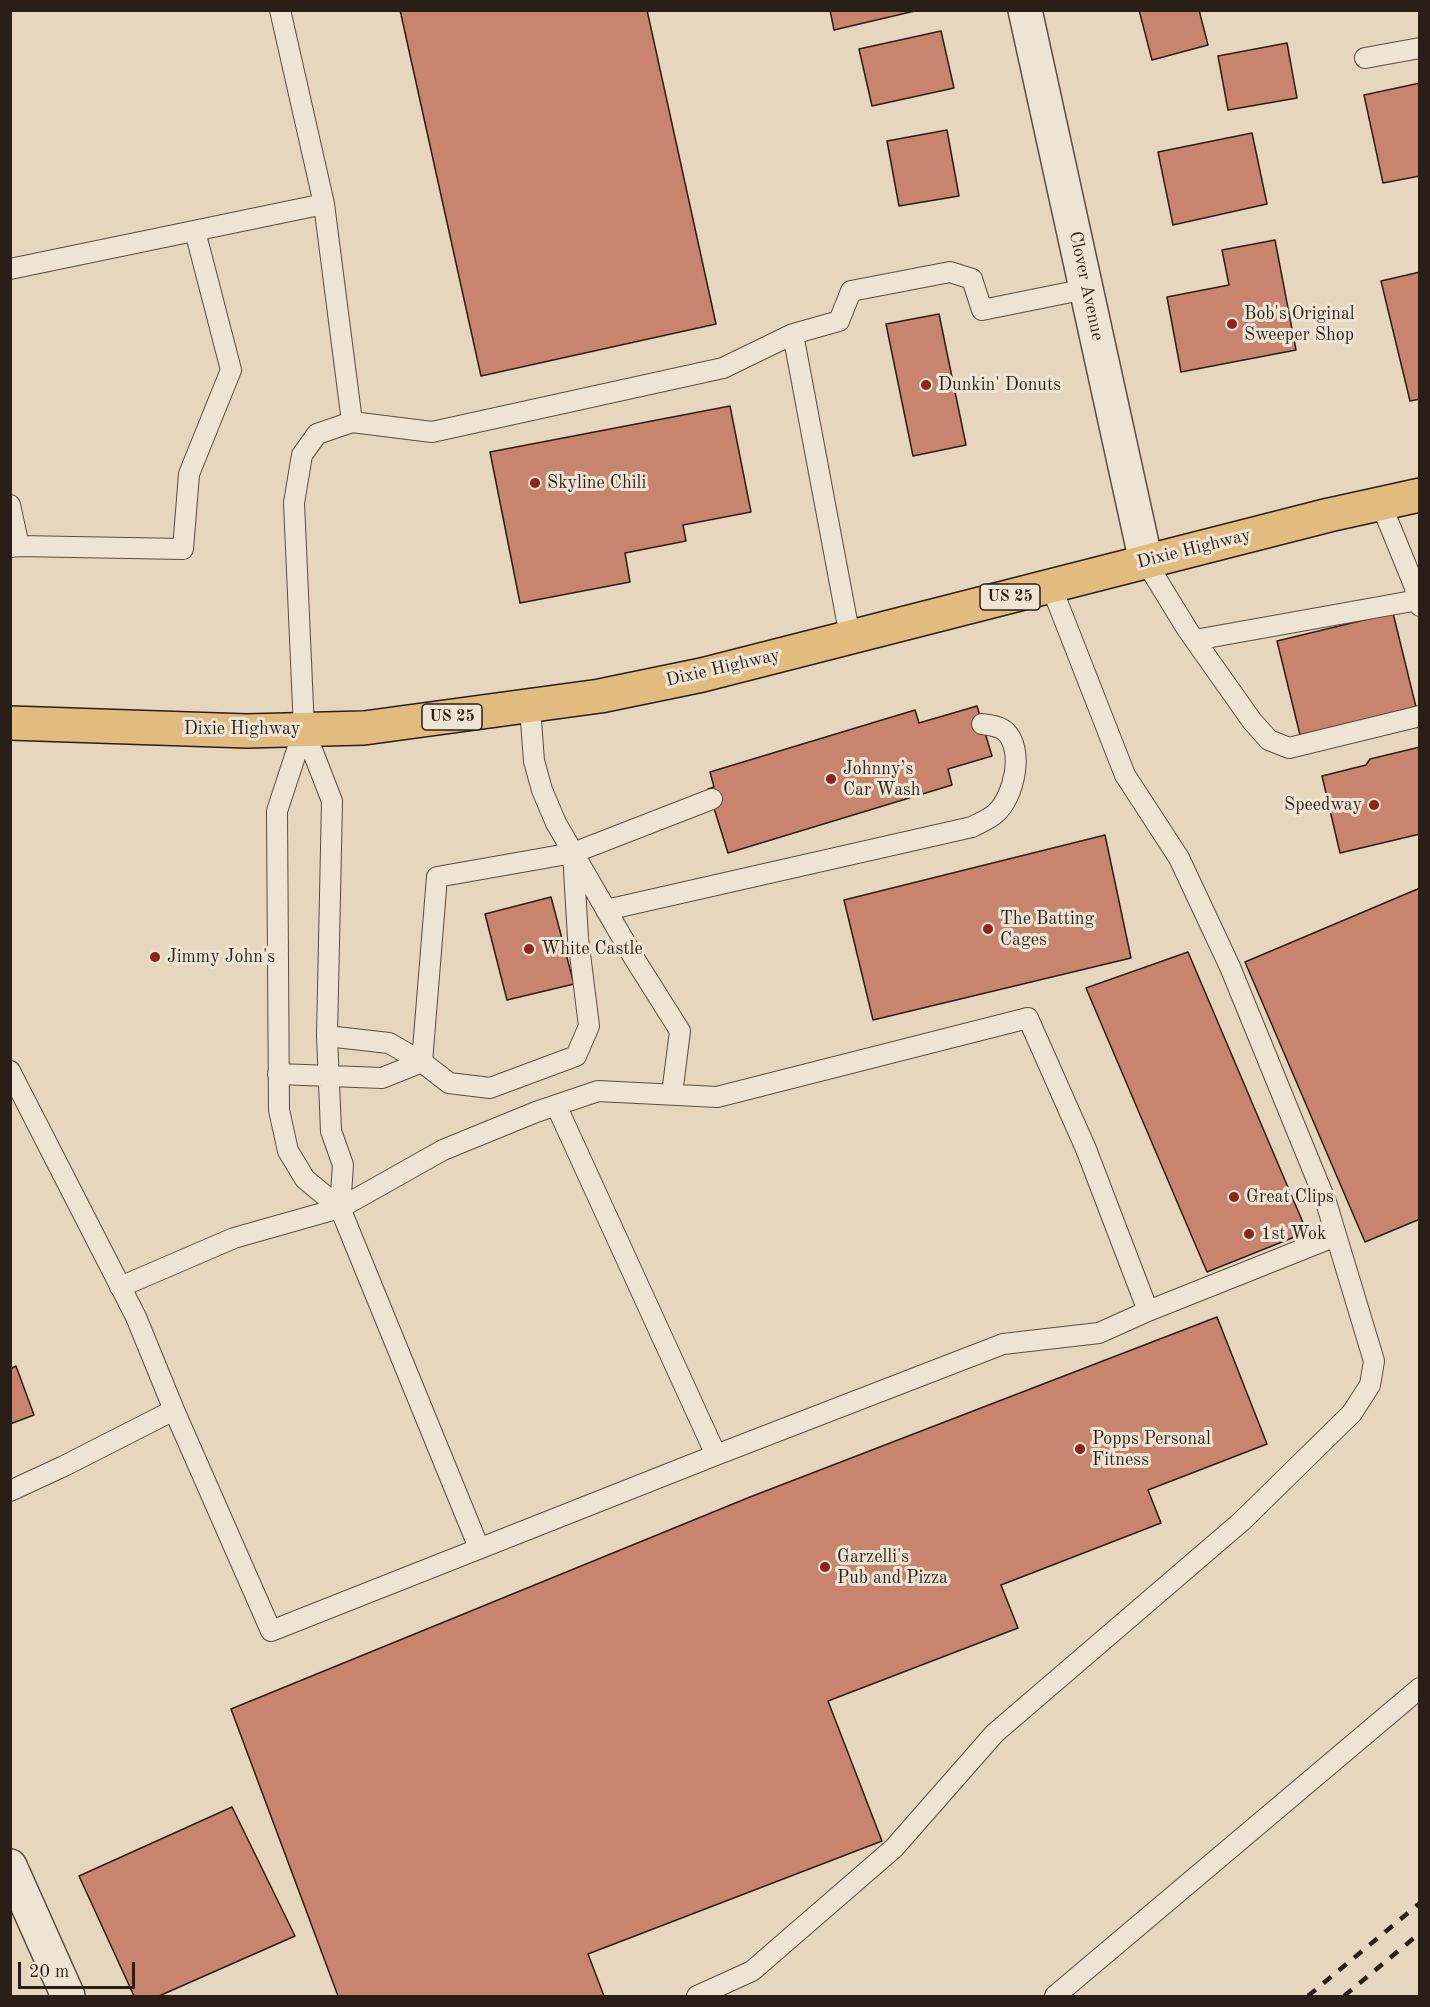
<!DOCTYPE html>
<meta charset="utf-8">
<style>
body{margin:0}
#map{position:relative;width:1430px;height:2007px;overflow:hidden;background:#e5d6bd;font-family:"Old Standard TT",serif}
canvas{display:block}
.frame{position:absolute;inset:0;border:12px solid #2a1f16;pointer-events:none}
.scale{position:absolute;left:18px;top:1962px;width:117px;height:27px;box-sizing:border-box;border:3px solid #2a1f16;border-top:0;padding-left:8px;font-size:18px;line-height:21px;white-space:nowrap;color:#2a1f16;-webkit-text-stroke:4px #eee4d4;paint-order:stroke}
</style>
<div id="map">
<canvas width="1430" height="2007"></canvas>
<div class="frame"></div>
<div class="scale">20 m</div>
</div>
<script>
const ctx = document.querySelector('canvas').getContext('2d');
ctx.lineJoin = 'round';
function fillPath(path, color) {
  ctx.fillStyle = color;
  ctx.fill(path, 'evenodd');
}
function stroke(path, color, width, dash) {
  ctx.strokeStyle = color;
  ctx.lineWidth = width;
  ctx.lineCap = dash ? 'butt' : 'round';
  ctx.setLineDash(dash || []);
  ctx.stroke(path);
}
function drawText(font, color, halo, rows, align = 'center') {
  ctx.font = font + ' "Old Standard TT",serif';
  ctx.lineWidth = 6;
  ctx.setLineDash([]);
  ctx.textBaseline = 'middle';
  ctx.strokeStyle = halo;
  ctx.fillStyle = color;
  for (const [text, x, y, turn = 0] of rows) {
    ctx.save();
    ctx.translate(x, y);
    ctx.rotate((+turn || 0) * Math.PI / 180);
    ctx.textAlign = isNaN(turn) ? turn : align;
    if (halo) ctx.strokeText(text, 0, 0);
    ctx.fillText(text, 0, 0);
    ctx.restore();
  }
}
const building = new Path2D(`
 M400 10H647L716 324 481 376Z
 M830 10H919L834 30Z
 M1139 10H1199L1208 45 1152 60Z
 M941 31 954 88 872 106 859 49Z
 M1287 43 1297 98 1228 110 1218 56Z
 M1420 83V176L1383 183 1364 95Z
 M947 130 959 196 899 206 887 141Z
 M1252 133 1267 204 1173 225 1158 152Z
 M1275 240 1296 350 1181 372 1167 297 1229 285 1222 250Z
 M1420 272V399L1410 401 1381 281Z
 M939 314 966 445 913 456 886 324Z
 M730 406 751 512 683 525 686 541 625 553 630 582 520 603 490 452Z
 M1393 613 1416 707 1300 735 1277 641Z
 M977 706 992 756 948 769 952 785 728 853 708 789 714 787 710 772 915 710 919 723Z
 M1420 747V834L1340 853 1322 776 1366 765 1370 759Z
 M1105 835 1131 958 873 1020 844 900Z
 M1420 888V1219L1365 1242 1245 962Z
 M551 897 574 984 507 1000 485 914Z
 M1188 952 1307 1232 1207 1272 1086 988Z
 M1217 1317 1267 1444 1148 1490 1161 1523 1001 1585 1018 1628 828 1701 882 1841 588 1954 604 1996H338L231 1709 750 1497Z
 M16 1366 34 1415 10 1424V1369Z
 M232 1807 295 1936 159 1996H134L79 1876Z`);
fillPath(building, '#c9846d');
stroke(building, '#2a1f16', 1.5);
const lane = new Path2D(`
 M280 10 324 204 352 422
 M1365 58 1420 48
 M10 269 324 204
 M793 334 850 637
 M1381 504 1414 585 1420 606
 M10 505 19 546
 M10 547 19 546 183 549 189 474 231 370 195 231
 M1146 562 1187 629 1252 721 1269 740 1289 748 1420 716
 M1195 640 1418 600
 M530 707 534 761 542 790 556 823 634 958 680 1031 672 1094
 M304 729 277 811 279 1110 288 1151 305 1179 340 1208
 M606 910 972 827C979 823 990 819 996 813 1014 797 1025 749 1005 731 999 726 990 725 982 724
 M327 1036 389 1043 422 1062 449 1083 490 1088 576 1056 589 1026 578 938 573 853
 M422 1062 437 877 573 853 712 799
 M10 1071 136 1317 174 1410 64 1466 10 1491
 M278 1074 382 1078 422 1062
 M556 1105 716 1455 1003 1344 1099 1333 1148 1311
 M120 1287 234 1238 340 1208 443 1150 536 1112 598 1091 717 1097 1028 1018 1086 1149 1148 1311 1336 1236
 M174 1410 271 1631 716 1455
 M479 1548 340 1208 343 1165 331 1131 327 1036 332 801 304 729 294 503 302 455 317 434 352 422 432 432 723 368 793 334 839 321 851 291 950 272 972 279 982 310 1086 289
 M697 1996 752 1971 894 1848 995 1733 1242 1521 1352 1413 1370 1385 1374 1361 1326 1202 1230 967 1179 858 1125 775 1051 586
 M1055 1996 1420 1688`);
const street = new Path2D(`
 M1025 10 1146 562
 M10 1866 68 1996`);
const primary = new Path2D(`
 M10 723 247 731 364 728 600 696 702 675 1329 515 1420 495`);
stroke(lane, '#594d40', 22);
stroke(street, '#594d40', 36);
stroke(primary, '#2a1f16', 36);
stroke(lane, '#eee4d4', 20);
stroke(street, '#eee4d4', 33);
stroke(primary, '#e2bb7e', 33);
stroke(new Path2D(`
 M1308 1996 1420 1903
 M1344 1996 1420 1933`), '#2a1f16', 4.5, [10, 10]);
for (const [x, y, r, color] of [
 [1232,324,6,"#8f2418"],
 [926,385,6,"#8f2418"],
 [535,483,6,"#8f2418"],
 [831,779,6,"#8f2418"],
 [1374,805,6,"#8f2418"],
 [988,929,6,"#8f2418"],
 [529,949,6,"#8f2418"],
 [155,957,6,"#8f2418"],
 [1234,1197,6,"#8f2418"],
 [1249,1234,6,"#8f2418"],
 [1080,1449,6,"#8f2418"],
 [825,1567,6,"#8f2418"]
]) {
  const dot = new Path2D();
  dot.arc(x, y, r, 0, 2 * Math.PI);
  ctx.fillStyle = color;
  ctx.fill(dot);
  stroke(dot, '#eee4d4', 2);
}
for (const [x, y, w] of [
 [1010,597,60],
 [452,717,60]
]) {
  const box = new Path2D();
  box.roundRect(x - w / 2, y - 13, w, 26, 4.5);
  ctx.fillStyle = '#eee4d4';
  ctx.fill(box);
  stroke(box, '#2a1f16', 1.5);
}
drawText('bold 16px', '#2a1f16', null, [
 ["US 25",1010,597],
 ["US 25",452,717]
]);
drawText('18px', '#2a1f16', '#eee4d4', [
 ["Clover Avenue",1086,286,78],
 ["Dixie Highway",1194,549,-14],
 ["Dixie Highway",723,668,-13],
 ["Dixie Highway",242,729]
]);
drawText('18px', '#2a1f16', '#eee4d4', [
 ["Bob's Original",1244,314],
 ["Sweeper Shop",1244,335],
 ["Dunkin' Donuts",938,385],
 ["Skyline Chili",547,483],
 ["Johnny’s",843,769],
 ["Car Wash",843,790],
 ["Speedway",1362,805,"right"],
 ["The Batting",1000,919],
 ["Cages",1000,940],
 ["White Castle",541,949],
 ["Jimmy John's",167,957],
 ["Great Clips",1246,1197],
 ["1st Wok",1261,1234],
 ["Popps Personal",1092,1439],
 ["Fitness",1092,1460],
 ["Garzelli's",837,1557],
 ["Pub and Pizza",837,1578]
], 'left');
</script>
